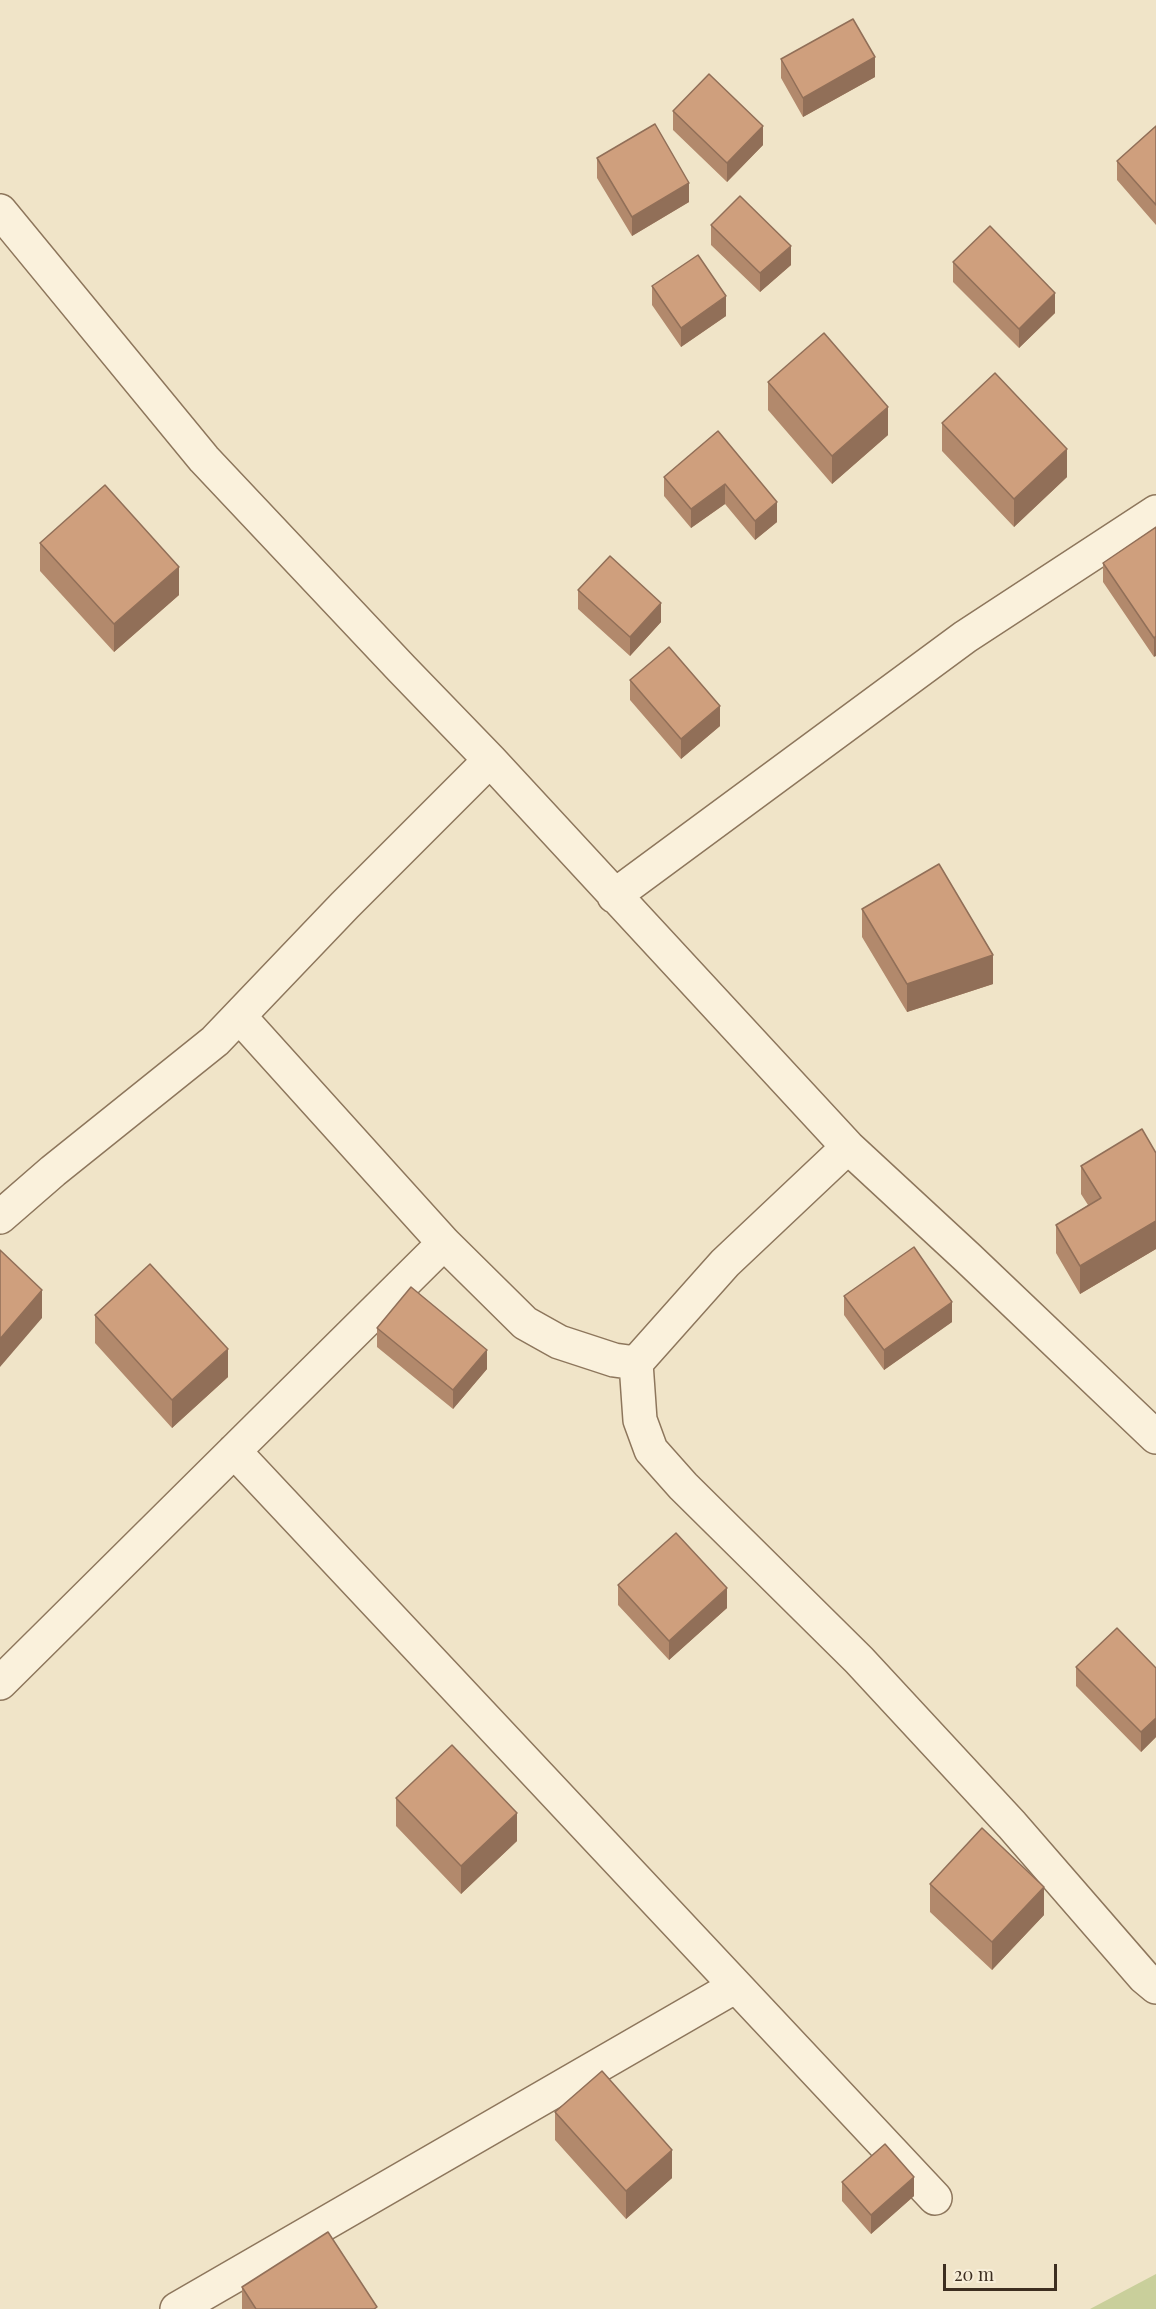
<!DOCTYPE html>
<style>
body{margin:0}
#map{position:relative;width:1156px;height:2309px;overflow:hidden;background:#f0e4c8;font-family:"Playfair Display",serif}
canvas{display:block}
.scale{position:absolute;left:943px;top:2264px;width:114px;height:27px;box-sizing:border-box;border:3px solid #3d2e20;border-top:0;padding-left:8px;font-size:18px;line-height:21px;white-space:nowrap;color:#3d2e20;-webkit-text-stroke:4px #f7eed8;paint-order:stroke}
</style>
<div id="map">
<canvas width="1156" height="2309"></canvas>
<div class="scale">20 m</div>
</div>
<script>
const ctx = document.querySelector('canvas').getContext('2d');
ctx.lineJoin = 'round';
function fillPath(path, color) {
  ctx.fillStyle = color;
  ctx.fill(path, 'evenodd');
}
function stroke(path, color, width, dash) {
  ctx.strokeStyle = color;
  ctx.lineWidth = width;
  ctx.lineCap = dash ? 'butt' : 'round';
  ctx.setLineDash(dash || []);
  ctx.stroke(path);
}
fillPath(new Path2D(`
 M1156 2274V2309H1090Z`), '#c9cf9b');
const minor = new Path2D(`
 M0 211 204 459 401 668 490 760 848 1147 968 1258 1156 1437
 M614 896 965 637 1156 512
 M239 1016 444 1243 525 1323 559 1342 614 1360 636 1363 725 1263 848 1147
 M0 1217 53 1171 215 1041 345 905 490 760
 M636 1363 640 1420 651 1450 683 1486 859 1660 1012 1825 1144 1977 1156 1987
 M234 1451 935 2198
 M0 1683 444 1243
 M177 2309 736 1986`);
stroke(minor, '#8d765c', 36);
stroke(minor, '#faf1dc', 33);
fillPath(new Path2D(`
 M781 59 875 77 803 117 781 78Z
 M673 111 763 145 727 182 673 130Z
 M1156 126V225L1117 180V161Z
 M597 158 689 202 632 236 597 178Z
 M711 225 791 265 760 292 711 245Z
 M953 262 1055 313 1019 348 953 282Z
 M652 286 726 316 681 347 652 305Z
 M768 382 888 435 832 484 768 410Z
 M942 423 1067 477 1014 527 942 451Z
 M718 431 777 522 755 540 725 504 691 528 664 496V477Z
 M1156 527 1154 657 1103 582V563Z
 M40 543 179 595 114 652 40 571Z
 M578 590 661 622 630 656 578 609Z
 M630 680 720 726 681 759 630 700Z
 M862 909 993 984 907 1012 862 937Z
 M1156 1153V1249L1080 1294 1056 1253V1225L1088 1205 1081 1194V1166Z
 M844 1296 952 1322 884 1370 844 1315Z
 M95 1315 228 1377 172 1428 95 1343Z
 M377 1328 487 1369 453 1409 377 1347Z
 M618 1585 727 1608 669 1660 618 1605Z
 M1076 1667 1156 1668V1737L1141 1752 1076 1686Z
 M396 1798 517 1841 461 1894 396 1826Z
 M930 1884 1044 1915 992 1970 930 1912Z
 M555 2112 672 2178 626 2219 555 2140Z
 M842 2182 914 2196 871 2234 842 2201Z
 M242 2287 377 2309H242Z`), '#b2896c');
fillPath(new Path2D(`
 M875 57V77L803 117V98Z
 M763 126V145L727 182V163Z
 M689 183V202L632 236V217Z
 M791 246V265L760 292V273Z
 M1055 293V313L1019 348V329Z
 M726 296V316L681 347V328Z
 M888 407V435L832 484V456Z
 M1067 449V477L1014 527V499Z
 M725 484V504L691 528V509Z
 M777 502V522L755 540V521Z
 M179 567V595L114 652V624Z
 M661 603V622L630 656V637Z
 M1156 636V656L1154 657V638Z
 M720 706V726L681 759V739Z
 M993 955V984L907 1012V984Z
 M1156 1221V1249L1080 1294V1266Z
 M42 1290V1318L0 1367V1339Z
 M952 1302V1322L884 1370V1350Z
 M228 1349V1377L172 1428V1400Z
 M487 1350V1369L453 1409V1390Z
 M727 1588V1608L669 1660V1641Z
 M1156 1718V1737L1141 1752V1732Z
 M517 1813V1841L461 1894V1866Z
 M1044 1887V1915L992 1970V1942Z
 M672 2150V2178L626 2219V2191Z
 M914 2177V2196L871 2234V2215Z`), '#916f58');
const building = new Path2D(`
 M853 19 875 57 803 98 781 59Z
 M709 74 763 126 727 163 673 111Z
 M655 124 689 183 632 217 597 158Z
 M1156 126V205L1117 161Z
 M740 196 791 246 760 273 711 225Z
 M990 226 1055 293 1019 329 953 262Z
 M698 255 726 296 681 328 652 286Z
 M824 333 888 407 832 456 768 382Z
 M995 373 1067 449 1014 499 942 423Z
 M718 431 777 502 755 521 725 484 691 509 664 477Z
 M105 485 179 567 114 624 40 543Z
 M1156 527V636L1154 638 1103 563Z
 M610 556 661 603 630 637 578 590Z
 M669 647 720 706 681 739 630 680Z
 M939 864 993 955 907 984 862 909Z
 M1142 1129 1156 1153V1221L1080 1266 1056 1225 1101 1198 1081 1166Z
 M914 1247 952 1302 884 1350 844 1296Z
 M0 1250 42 1290 0 1339Z
 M150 1264 228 1349 172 1400 95 1315Z
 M411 1287 487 1350 453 1390 377 1328Z
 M676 1533 727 1588 669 1641 618 1585Z
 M1117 1628 1156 1668V1718L1141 1732 1076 1667Z
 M452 1745 517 1813 461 1866 396 1798Z
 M982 1828 1044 1887 992 1942 930 1884Z
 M602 2071 672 2150 626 2191 555 2112Z
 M885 2144 914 2177 871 2215 842 2182Z
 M328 2232 377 2307 374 2309H256L242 2287Z`);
fillPath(building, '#cf9f7d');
stroke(building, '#916f58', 1.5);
</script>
